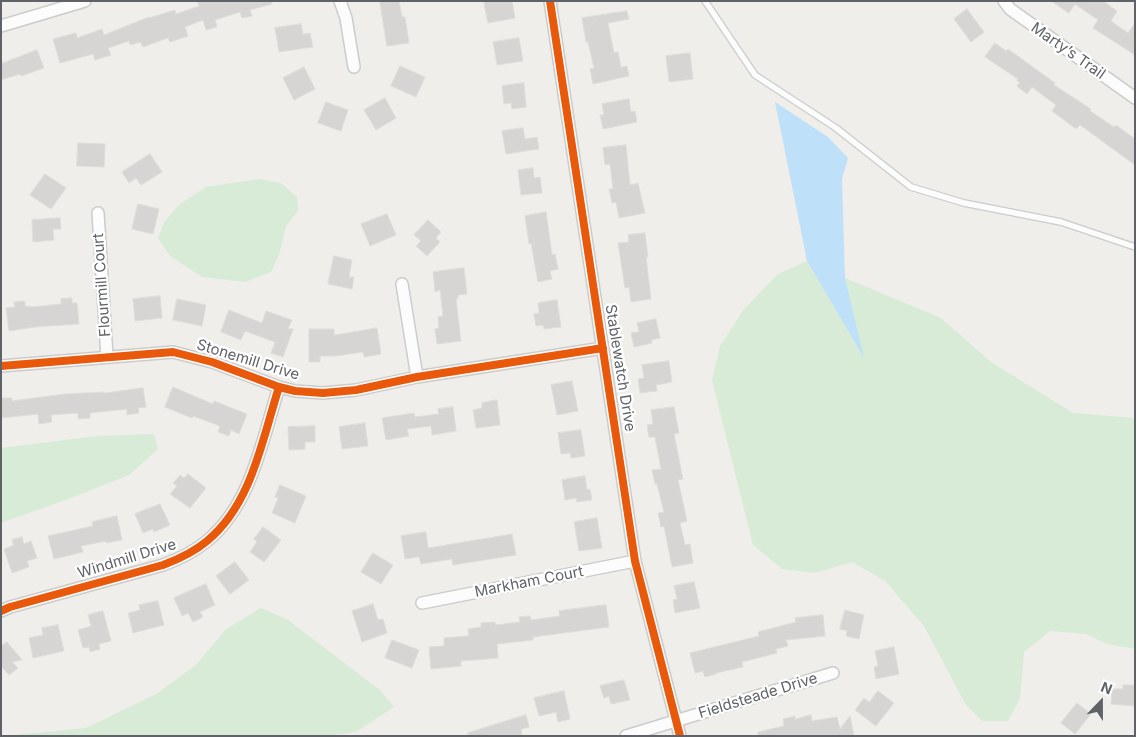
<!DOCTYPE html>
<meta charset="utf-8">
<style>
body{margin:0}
#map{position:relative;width:1136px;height:737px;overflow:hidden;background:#efeeea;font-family:Inter,sans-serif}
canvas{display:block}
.frame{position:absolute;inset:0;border:2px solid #5f6368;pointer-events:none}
.north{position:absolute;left:1076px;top:677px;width:50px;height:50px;-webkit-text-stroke:4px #fff;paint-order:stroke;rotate:22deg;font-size:14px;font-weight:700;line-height:20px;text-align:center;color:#5f6368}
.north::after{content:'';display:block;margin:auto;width:18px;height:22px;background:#5f6368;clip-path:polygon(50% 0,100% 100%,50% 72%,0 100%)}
</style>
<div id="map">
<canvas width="1136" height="737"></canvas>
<div class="frame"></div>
<div class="north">N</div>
</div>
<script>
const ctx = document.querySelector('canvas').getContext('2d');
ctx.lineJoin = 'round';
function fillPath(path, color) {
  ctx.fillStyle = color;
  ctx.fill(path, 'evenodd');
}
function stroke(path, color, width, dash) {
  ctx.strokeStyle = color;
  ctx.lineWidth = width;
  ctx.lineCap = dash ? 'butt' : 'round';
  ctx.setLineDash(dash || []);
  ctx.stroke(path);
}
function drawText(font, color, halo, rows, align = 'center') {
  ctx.font = font + ' Inter,sans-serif';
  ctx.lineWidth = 4.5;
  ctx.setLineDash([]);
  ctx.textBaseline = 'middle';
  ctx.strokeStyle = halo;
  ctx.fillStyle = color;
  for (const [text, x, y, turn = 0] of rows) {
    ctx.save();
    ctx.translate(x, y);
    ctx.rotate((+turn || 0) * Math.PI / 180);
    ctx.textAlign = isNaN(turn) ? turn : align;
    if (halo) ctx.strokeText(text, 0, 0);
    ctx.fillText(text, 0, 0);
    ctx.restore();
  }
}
fillPath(new Path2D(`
 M259 179 281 183 297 197 298 211 286 226 279 255 271 272 245 282 202 277 170 256 158 238 164 222 180 204 206 187Z
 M807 261 863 356 845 278 941 318 991 362 1073 413 1135 418V649L1107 644 1086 634 1050 631 1024 652 1020 699 1008 721H982L966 705 924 626 885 581 852 562 815 573 782 569 753 545 712 380 720 346 744 309 778 274Z
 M154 434 158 449 129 475 71 498 1 523V448L97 436Z
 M261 608 288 620 380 690 394 707 356 732 327 736H3L86 728 156 694 196 665 226 629Z`), '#d8ebd6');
fillPath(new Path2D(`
 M775 102 828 137 848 158 842 179 845 278 864 358 807 261Z`), '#bfe0f9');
const building = new Path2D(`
 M197 1H271L272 4 250 10 252 16 242 18 240 12 215 20 217 27 206 30 203 20 185 27 188 36 170 42 168 38 143 47 140 42 130 45 129 41 108 48 111 55 95 60 93 54 60 63 53 39 76 33 77 38 102 29 104 35 149 17V18L175 10 176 14 199 6Z
 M380 1H399L402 17H405L409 43 387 46Z
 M484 1H512L515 18 488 23Z
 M1052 1H1103L1117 11 1111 21 1128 33 1135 23V55L1093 28 1098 20 1075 4 1069 13Z
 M967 9 984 32 971 42 954 19Z
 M627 11 629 19 608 23 614 53 618 52 621 67 627 66 629 76 593 84 590 69 594 68 588 42H586L582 18Z
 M301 24 303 34 310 33 313 47 279 52 275 28Z
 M519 38 523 61 497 65 493 42Z
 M995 43 1006 51 1008 49 1055 83 1054 85 1091 109 1090 111 1114 127 1116 125 1135 139V165L1080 125 1076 129 1052 111 1056 105 1032 87 1027 94 1017 86 1020 82 1017 81 1018 79 985 57Z
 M37 50 44 68 21 76 20 74 1 80V64Z
 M690 53 693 79 669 82 666 56Z
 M400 66 425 77 416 97 391 86Z
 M304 67 315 89 294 100 283 78Z
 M524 83 526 107 512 109 511 103 504 104 502 86Z
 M385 98 396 118 376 130 364 110Z
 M629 99 631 112 635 111 637 122 603 129 600 115H604L602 104Z
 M326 102 348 110 341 131 318 123Z
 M523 128 525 139 537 137 539 149 506 154 502 131Z
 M78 143 105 144 104 167 77 166Z
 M626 145 630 185 638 183 645 213 619 218 616 202 612 203 609 189H613L610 164 605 165 603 148Z
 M150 154 162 172 141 185 136 178 129 183 122 172Z
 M533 168 534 178 540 177 542 193 521 195 518 170Z
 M45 174 66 188 51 209 30 195Z
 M138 204 159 209 153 234 132 229Z
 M546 212 552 255 555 254 558 269 550 271 552 279 538 282 531 243 529 244 525 216Z
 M387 214 396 235 370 246 361 224Z
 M60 218 61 229H53L54 240 33 242 32 220Z
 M428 220 441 232 436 238 440 242 427 256 416 246 421 241 414 235Z
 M645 233 648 257H646L651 299 631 302 629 287 625 288 618 243 629 242 628 235Z
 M334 256 352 260 349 277H354L352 289 328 284Z
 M464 268 467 294 458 295V299H456L461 341 437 344 435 329 439 328 438 317 443 316 440 290 435 292 433 272Z
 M160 296 162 318 135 321 133 299Z
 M72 298V303H77L79 324 35 327 9 331 6 308 15 307 14 302 25 301V306L32 307 61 304V299Z
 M177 299 206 305 202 326 173 320Z
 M557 300 561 327 544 329 543 325 536 326 534 314 539 313 538 303Z
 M229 310 262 323 266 311 292 320 288 329H293L283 357 271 353 275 342 245 331 241 340 221 332Z
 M656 319 660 338 651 340 652 343 634 347 631 333 639 332 637 323Z
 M377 328 381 354 364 357 363 352 335 356H320V362H309V329H334V335Z
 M669 361 672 382 656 385 657 391 640 393 638 379 644 378 642 365Z
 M572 381 578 411 557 415 551 385Z
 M173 387 213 404 214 401 247 414 239 434 231 430 229 436 218 432 220 426 193 416 192 418 165 407Z
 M143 388 146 407 138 408 139 413 127 415V409L90 413V418L78 419V413L63 414 51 415 52 422 39 424 38 414 1 418V398H12V401L65 394 104 392V393Z
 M497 400 500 425 476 428 473 410 482 408V403Z
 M453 407 456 431 432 435 431 426 407 429 409 436 386 440 382 418 414 413 415 417 439 414 438 409Z
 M674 407 679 433 674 434 683 479 678 480 687 521 680 523 685 545 690 544 693 563 672 567 664 526 661 527 658 513 664 512 657 484H655L652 470 661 469 655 437H649L647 425 653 424 651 410Z
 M365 423 368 446 342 449 339 427Z
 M315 426V442H305V449L289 450 288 427Z
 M581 430 585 456 571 458 570 453 561 454 558 433Z
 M188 474 206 488 190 508 170 494 177 486 173 483 180 475 184 478Z
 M585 476 587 490 590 489 592 500 577 502 576 498 565 500 562 480Z
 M280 485 306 496 295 523 272 513 278 498 275 497Z
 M160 504 170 525 154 532 153 529 143 533 135 514Z
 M117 516 122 540 106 543V541L81 546 83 552 54 559 48 536 93 526 92 522Z
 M597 518 602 548 579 551 574 522Z
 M263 527 281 540 264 562 250 552 257 542 254 539Z
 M426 532 428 548 512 534 516 555 453 565 452 559 421 564 419 557 405 559 401 536Z
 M22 537 24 544 31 541 37 558 27 561 29 567 12 573 4 549 14 545 12 540Z
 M373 553 393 565 381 584 361 572Z
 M235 562 249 580 230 594 216 576Z
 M694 582 700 608 675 613 673 600 677 599 674 586Z
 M206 584 215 605 200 612 203 617 193 622 188 613 182 616 174 598Z
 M158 601 164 625 133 633 128 613 140 610 139 605Z
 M373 604 378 620 383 619 387 633 362 642 352 611Z
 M606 605 609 627 533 637V640L497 644 498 658 461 661V666L431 669 429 647 444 646V638L469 636 468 629 481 627V623L495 622V625L520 622 519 617 530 616 531 620 560 616 559 611Z
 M845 610 864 615 859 639 846 636 847 631 840 629Z
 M103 611 111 641 99 644 100 649 90 652 89 647 83 648 78 630 91 626 88 615Z
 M823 615 825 636 786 640 788 646 776 649 777 653 742 662 743 667 716 673V674L705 677 703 671 695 673 690 653 759 636 758 632 796 622 795 618Z
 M58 625 64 651 33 658 29 638 43 635 42 628Z
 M392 640 419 650 412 668 385 658Z
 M7 642 22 660 12 662 18 668 9 675 1 666V646Z
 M894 647 899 674 876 679 874 667 878 666 875 651Z
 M624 680 630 700 611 704 609 696 604 698 600 686Z
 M1123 685H1135V706L1111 704 1112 689H1123Z
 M564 691 570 719 558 722 556 712 539 716 534 698Z
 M878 691 894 703 876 726 855 710 864 698 869 702Z
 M1077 703 1091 714 1075 734 1061 723Z
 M526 715 529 727 521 729 522 736H468V733Z
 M811 715 812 721 837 717 840 729 850 716 854 736H758V732L784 726 783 719 795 716V719Z`);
fillPath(building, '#d6d5d3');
stroke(building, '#deddd9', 1);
const service = new Path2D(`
 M705 1 755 75 836 128 911 187 964 203 1061 222 1135 247`);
const minor = new Path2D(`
 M340 1 346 18 354 67
 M550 1 635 561 680 736
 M1004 1 1010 9 1135 98
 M1 26 85 1
 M98 213 107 357
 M402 284 417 377
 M1 366 173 352 212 362 279 387 295 391 323 393 356 390 417 377 603 348
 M422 603 635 561
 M1 611 10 607 163 565C179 559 194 552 207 541 252 504 262 440 279 387
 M626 736 833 673`);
stroke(service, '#cbcccc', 8);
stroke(minor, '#cbcccc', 14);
stroke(service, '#fdfcfc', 5.5);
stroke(minor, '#fdfcfc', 11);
stroke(new Path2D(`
 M550 1 635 561 680 736
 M1 366 173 352 212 362 279 387 295 391 323 393 356 390 417 377 603 348
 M1 611 10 607 163 565C179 559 194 552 207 541 252 504 262 440 279 387`), '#e8590c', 8);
drawText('15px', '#5f6368', '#fff', [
 ["Marty’s Trail",1068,51,35],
 ["Flourmill Court",102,285,-94],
 ["Stonemill Drive",248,360,17],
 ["Stablewatch Drive",620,368,81],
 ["Windmill Drive",127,559,-17],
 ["Markham Court",529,582,-11],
 ["Fieldsteade Drive",758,696,-17]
]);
</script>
